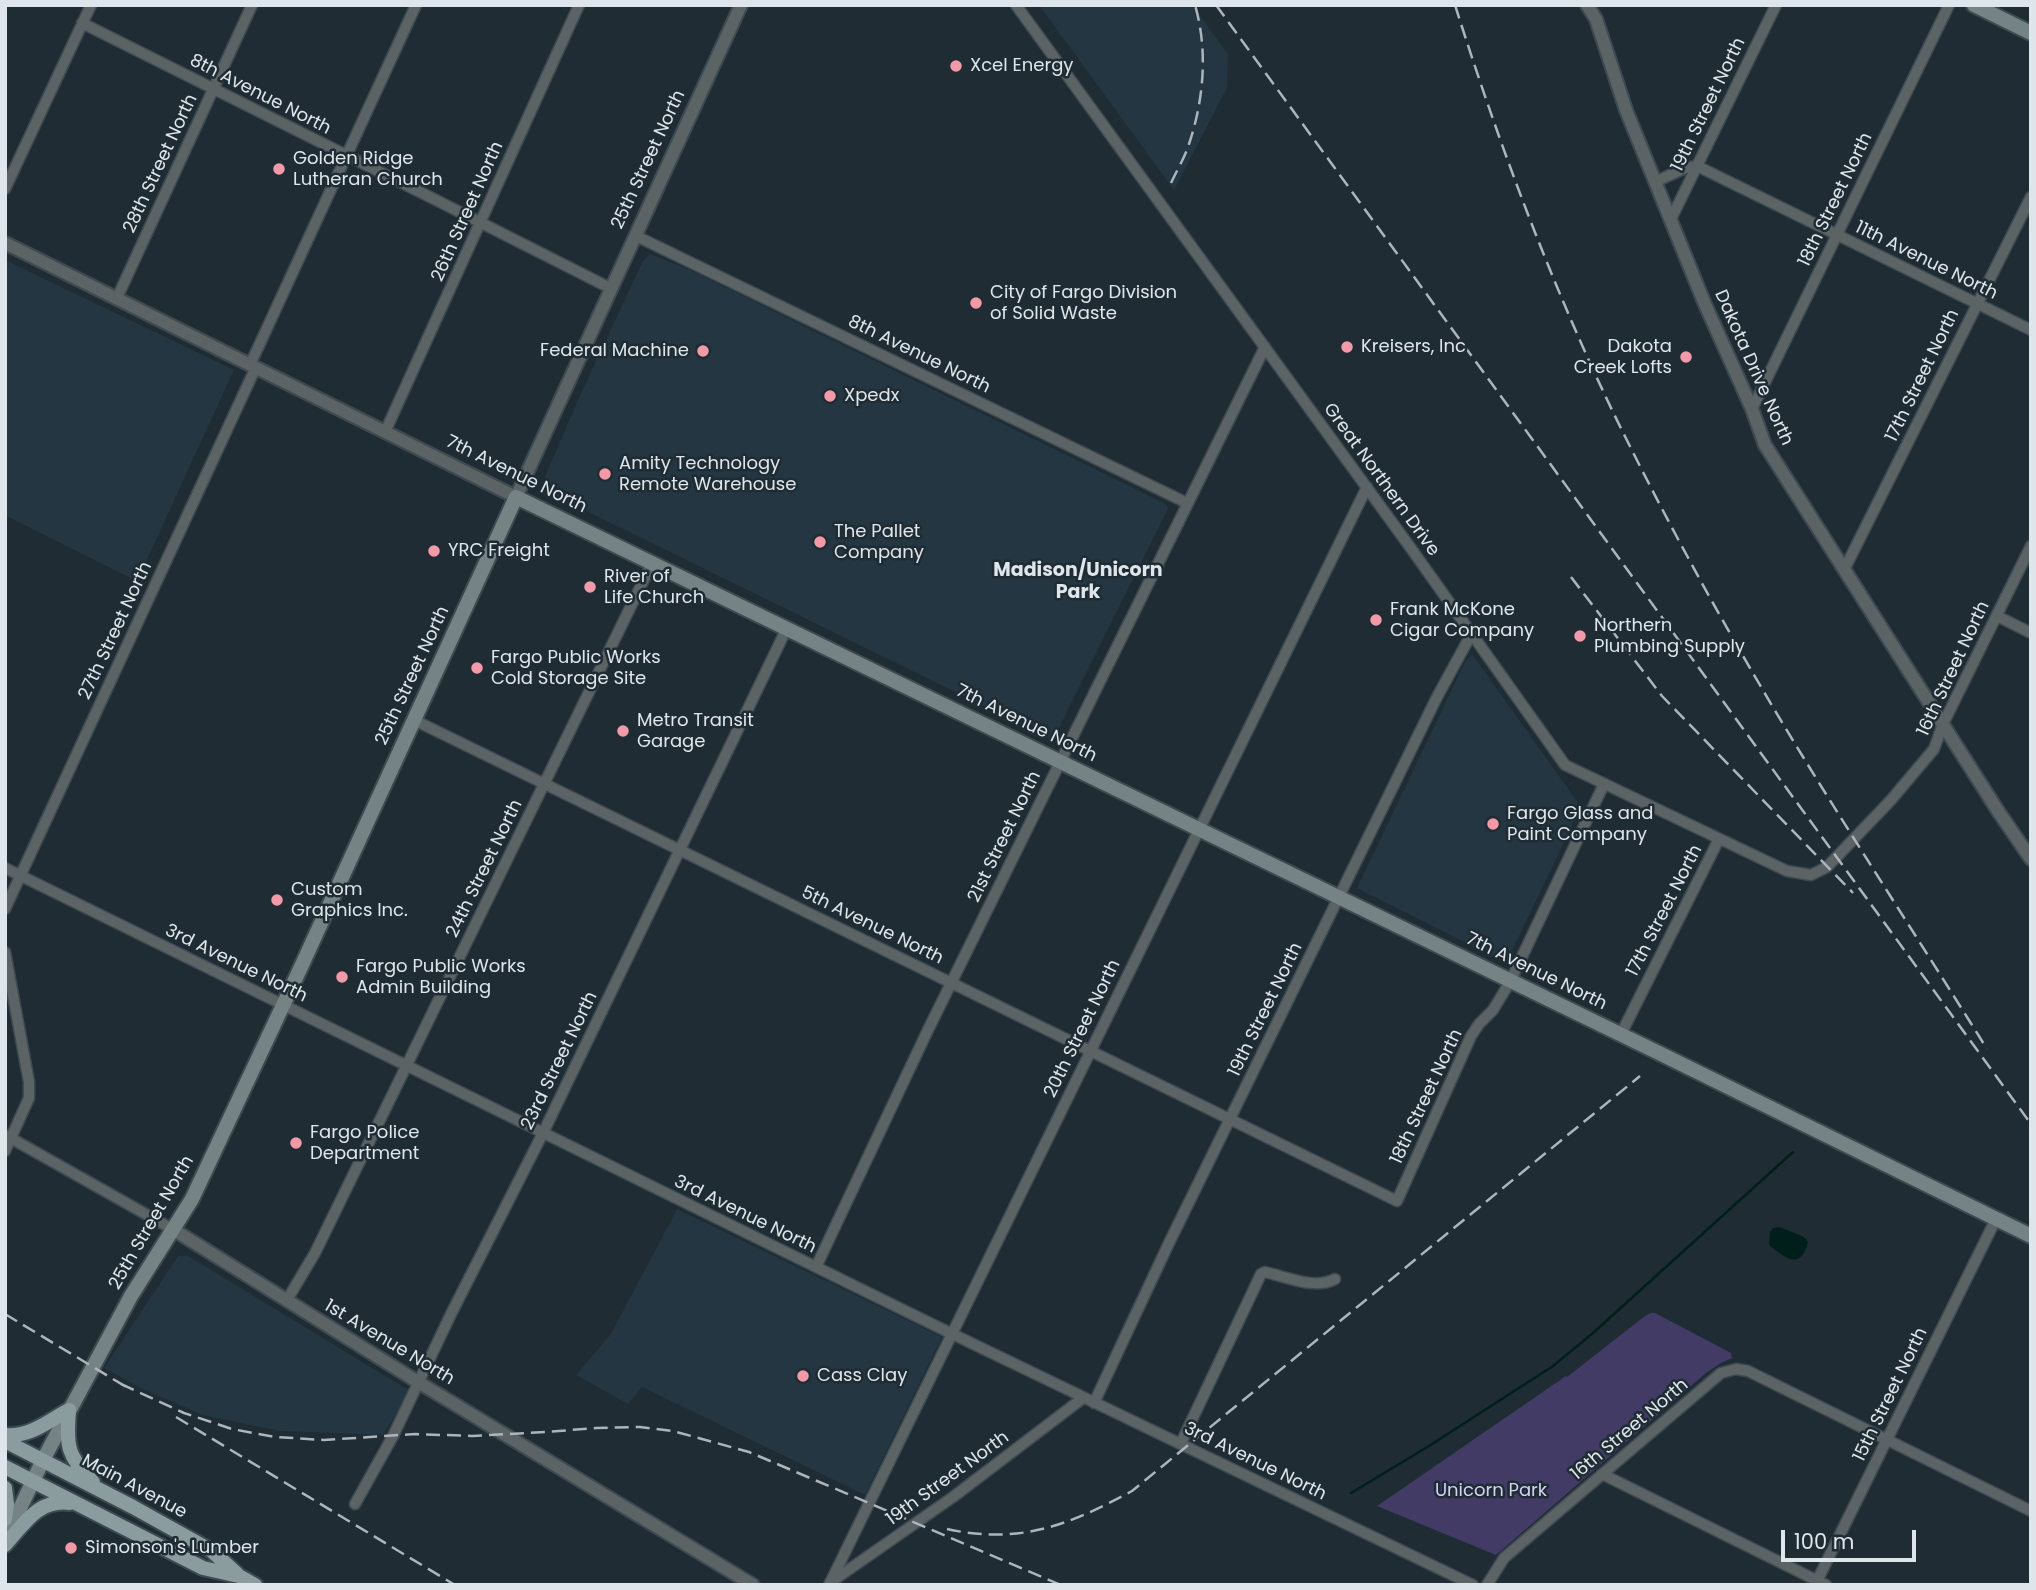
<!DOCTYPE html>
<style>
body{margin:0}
#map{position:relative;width:2036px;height:1590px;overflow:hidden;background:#202c34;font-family:Poppins,sans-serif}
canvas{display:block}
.frame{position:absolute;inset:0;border:7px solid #dee6ec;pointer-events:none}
.scale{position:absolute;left:1781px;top:1530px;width:135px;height:32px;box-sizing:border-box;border:4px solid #dee6ec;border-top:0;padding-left:9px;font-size:21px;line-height:24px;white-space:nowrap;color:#dee6ec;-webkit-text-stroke:5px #202c34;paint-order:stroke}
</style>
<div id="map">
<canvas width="2036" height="1590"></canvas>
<div class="frame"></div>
<div class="scale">100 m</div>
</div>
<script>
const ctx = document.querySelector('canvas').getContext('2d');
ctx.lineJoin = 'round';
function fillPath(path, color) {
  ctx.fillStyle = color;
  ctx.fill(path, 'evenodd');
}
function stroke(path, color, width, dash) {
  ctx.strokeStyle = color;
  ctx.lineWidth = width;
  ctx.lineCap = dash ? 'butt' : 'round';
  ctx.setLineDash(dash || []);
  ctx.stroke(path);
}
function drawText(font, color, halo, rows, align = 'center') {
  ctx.font = font + ' Poppins,sans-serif';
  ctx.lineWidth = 5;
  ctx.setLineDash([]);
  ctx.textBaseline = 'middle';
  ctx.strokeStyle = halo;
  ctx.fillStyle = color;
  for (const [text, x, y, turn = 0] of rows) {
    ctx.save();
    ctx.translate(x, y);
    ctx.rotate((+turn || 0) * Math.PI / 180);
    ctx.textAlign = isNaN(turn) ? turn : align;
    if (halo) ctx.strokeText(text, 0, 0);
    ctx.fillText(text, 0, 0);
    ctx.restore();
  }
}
fillPath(new Path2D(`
 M1039 5H1192L1228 54 1227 88 1174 190Z
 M650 254 690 270 1166 504 1168 509 1053 740 550 493 546 489 544 483 547 472 582 391 643 261Z
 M5 260 234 370 137 581 5 515Z
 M1472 654 1581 807 1506 963 1357 888 1465 662Z
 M677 1209 942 1337 865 1495 642 1387 628 1404 576 1375 611 1334Z
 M178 1256H188L410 1391 383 1435 280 1431 203 1415 143 1389 104 1368Z`), '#233641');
fillPath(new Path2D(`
 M1651 1313H1655L1731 1353 1732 1358 1721 1363 1706 1373 1496 1555 1377 1506 1566 1376 1567 1377 1645 1316Z`), '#423b65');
fillPath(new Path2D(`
 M1780 1227 1804 1237 1808 1242C1801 1271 1785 1258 1769 1245L1770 1232 1773 1228Z`), '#001f1b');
stroke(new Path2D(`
 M1351 1493 1429 1446 1553 1366 1593 1333 1793 1152`), '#001f1b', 2.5);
const minor = new Path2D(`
 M1016 5 1410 547 1565 765 1787 871 1811 875 1827 867 1891 800 1934 749 1943 724 2031 546
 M82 23C259 112 436 199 612 289
 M1655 182 1685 168 1697 166 2031 330
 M5 189 91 5
 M1671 219 1776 5
 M636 236 1187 503
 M117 298 252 5
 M250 365 416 5
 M1752 409 1949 5
 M385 432 579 5
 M1844 570 2031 197
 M1997 616 2031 633
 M414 720 1397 1201 1471 1036 1479 1024 1493 1010 1510 982 1604 784
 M5 868 940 1328 1473 1585
 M5 909 256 367
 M5 952 29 1082V1098L5 1151
 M1621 1034 1719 839
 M7 1136 174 1230
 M816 1267 927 1032 1265 347
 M287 1300 315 1253 652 563
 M1094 1403 1169 1243 1437 697 1472 633
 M1181 1443 1261 1274 1265 1272C1287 1277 1315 1290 1335 1279
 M1602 1474 1826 1585
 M355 1504 393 1436 451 1314 543 1133 787 628
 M831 1582 953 1497 1083 1398
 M829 1585 1367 487
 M1487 1585 1504 1558 1721 1373 1736 1369 1748 1371 2031 1511
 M1815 1585 1996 1219`);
const tertiary = new Path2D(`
 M1587 5 1596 19 1626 110 1704 302 1752 409 1765 445 1998 811 2031 859
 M5 243 516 497 741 5
 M174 1230 418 1382 753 1585`);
const secondary = new Path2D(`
 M1974 5 2031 33
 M5 1540 43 1460 101 1352 131 1296 192 1199 301 967 516 497 1659 1053 2031 1236`);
const primary = new Path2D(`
 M69 1410C66 1447 67 1455 93 1482
 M5 1435C31 1437 48 1421 69 1410
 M5 1441 133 1507 212 1551 237 1574
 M5 1467 203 1568 239 1576 255 1585
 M5 1488 7 1504 5 1519
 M5 1545C25 1523 38 1499 70 1503`);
stroke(minor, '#3e4a51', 13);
stroke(tertiary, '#3e4a51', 16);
stroke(secondary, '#3e4a51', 18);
stroke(primary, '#3e4a51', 18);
stroke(minor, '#5b6365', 10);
stroke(tertiary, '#5b6365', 12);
stroke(secondary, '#768385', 14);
stroke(primary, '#8b9c9f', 14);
stroke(new Path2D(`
 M1216 5 2031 1124
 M1455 5C1499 144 1550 281 1613 412 1677 543 1749 671 1826 794 1879 879 1934 964 1987 1049
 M1171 183C1177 170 1185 157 1189 144 1204 99 1208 50 1195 5
 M1571 577 1662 696 1853 893
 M5 1314 128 1388
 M121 1384 184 1413 232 1429 275 1437 324 1440 415 1434 472 1436 546 1432 596 1428 640 1427 673 1431 749 1452 1061 1585
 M176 1417 455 1585
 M947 1529C1020 1545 1069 1525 1132 1491L1640 1076`), '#acb5bc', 2.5, [14, 7]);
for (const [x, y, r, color] of [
 [956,66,7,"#f39aa8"],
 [279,169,7,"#f39aa8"],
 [976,303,7,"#f39aa8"],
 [1347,347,7,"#f39aa8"],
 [703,351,7,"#f39aa8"],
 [1686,357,7,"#f39aa8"],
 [830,396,7,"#f39aa8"],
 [605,474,7,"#f39aa8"],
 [820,542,7,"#f39aa8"],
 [434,551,7,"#f39aa8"],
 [590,587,7,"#f39aa8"],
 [1376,620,7,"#f39aa8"],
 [1580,636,7,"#f39aa8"],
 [477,668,7,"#f39aa8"],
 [623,731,7,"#f39aa8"],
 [1493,824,7,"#f39aa8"],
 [277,900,7,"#f39aa8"],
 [342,977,7,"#f39aa8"],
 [296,1143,7,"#f39aa8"],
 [803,1376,7,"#f39aa8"],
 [71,1548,7,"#f39aa8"]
]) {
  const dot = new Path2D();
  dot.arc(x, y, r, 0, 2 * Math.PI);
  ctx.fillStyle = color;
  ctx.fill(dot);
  stroke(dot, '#202c34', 2.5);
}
drawText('18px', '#dee6ec', '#202c34', [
 ["Xcel Energy",970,66],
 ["Golden Ridge",293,159],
 ["Lutheran Church",293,180],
 ["City of Fargo Division",990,293],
 ["of Solid Waste",990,314],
 ["Kreisers, Inc",1361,347],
 ["Dakota",1672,347,"right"],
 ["Creek Lofts",1672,368,"right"],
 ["Federal Machine",689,351,"right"],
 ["Xpedx",844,396],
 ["Amity Technology",619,464],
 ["Remote Warehouse",619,485],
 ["The Pallet",834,532],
 ["Company",834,553],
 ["YRC Freight",448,551],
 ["River of",604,577],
 ["Life Church",604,598],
 ["Frank McKone",1390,610],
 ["Cigar Company",1390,631],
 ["Northern",1594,626],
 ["Plumbing Supply",1594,647],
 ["Fargo Public Works",491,658],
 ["Cold Storage Site",491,679],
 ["Metro Transit",637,721],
 ["Garage",637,742],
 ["Fargo Glass and",1507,814],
 ["Paint Company",1507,835],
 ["Custom",291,890],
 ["Graphics Inc.",291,911],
 ["Fargo Public Works",356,967],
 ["Admin Building",356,988],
 ["Fargo Police",310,1133],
 ["Department",310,1154],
 ["Cass Clay",817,1376],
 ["Simonson's Lumber",85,1548]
], 'left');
drawText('18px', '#dee6ec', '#202c34', [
 ["8th Avenue North",260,95,27],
 ["19th Street North",1709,105,-64],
 ["25th Street North",649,160,-65],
 ["28th Street North",161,164,-65],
 ["18th Street North",1836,200,-64],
 ["26th Street North",468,212,-66],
 ["11th Avenue North",1926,261,26],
 ["8th Avenue North",919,355,26],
 ["Dakota Drive North",1753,368,66],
 ["17th Street North",1923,376,-64],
 ["7th Avenue North",516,475,26],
 ["Great Northern Drive",1381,480,54],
 ["27th Street North",116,631,-65],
 ["16th Street North",1954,669,-65],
 ["25th Street North",413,676,-65],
 ["7th Avenue North",1026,724,26],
 ["21st Street North",1005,837,-64],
 ["24th Street North",485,869,-64],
 ["17th Street North",1665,911,-63],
 ["5th Avenue North",872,926,26],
 ["3rd Avenue North",236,964,26],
 ["7th Avenue North",1536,972,26],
 ["19th Street North",1266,1010,-64],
 ["20th Street North",1083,1029,-64],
 ["23rd Street North",560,1061,-64],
 ["18th Street North",1427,1097,-65],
 ["3rd Avenue North",745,1215,26],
 ["25th Street North",152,1223,-60],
 ["1st Avenue North",389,1343,31],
 ["15th Street North",1891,1395,-64],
 ["16th Street North",1630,1430,-40],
 ["3rd Avenue North",1255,1462,26],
 ["19th Street North",948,1479,-36],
 ["Main Avenue",134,1487,28]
]);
drawText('18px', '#d4d0f6', '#202c34', [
 ["Unicorn Park",1491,1491]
]);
drawText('bold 19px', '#dee6ec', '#202c34', [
 ["Madison/Unicorn",1078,571],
 ["Park",1078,593]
]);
</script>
